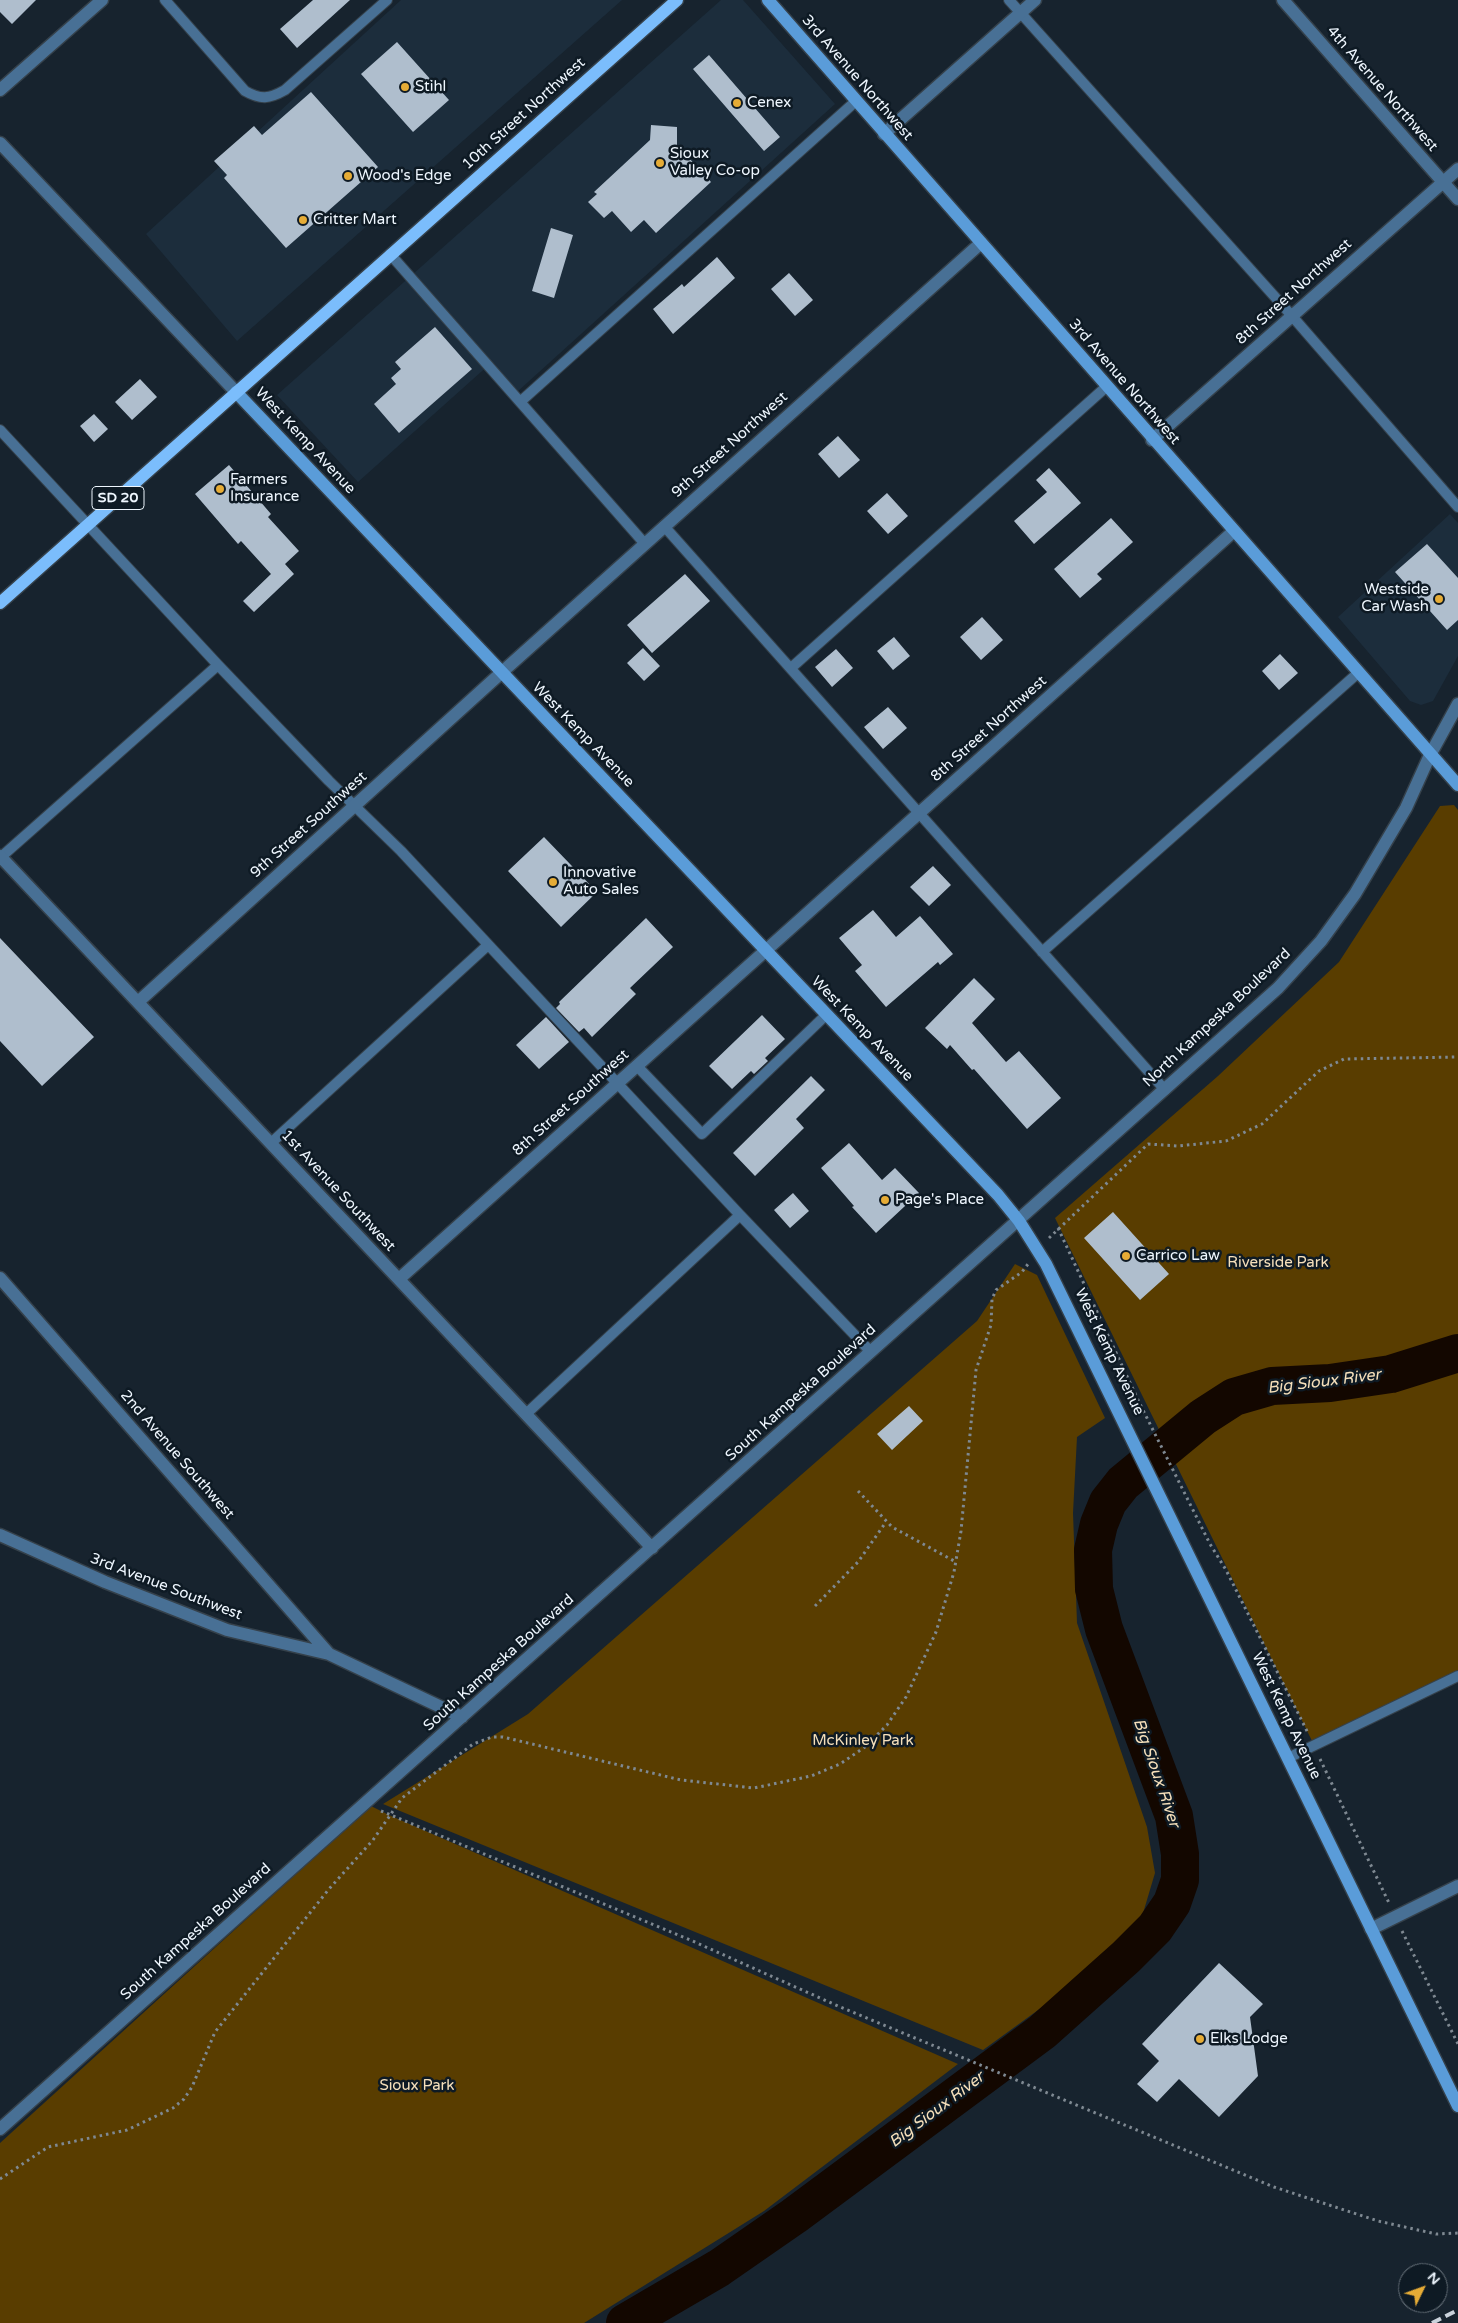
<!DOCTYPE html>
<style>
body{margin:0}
#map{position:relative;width:1458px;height:2323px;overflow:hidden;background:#17232e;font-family:"Varela Round",sans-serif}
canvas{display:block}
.north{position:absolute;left:1398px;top:2263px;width:50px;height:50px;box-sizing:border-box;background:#0e1a24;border:1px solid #68727b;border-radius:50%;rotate:48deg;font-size:14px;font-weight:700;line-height:20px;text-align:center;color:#eef6fe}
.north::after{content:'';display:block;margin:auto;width:18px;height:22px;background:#e6ac36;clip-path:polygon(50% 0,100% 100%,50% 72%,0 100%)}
</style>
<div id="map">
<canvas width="1458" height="2323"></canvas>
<div class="north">N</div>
</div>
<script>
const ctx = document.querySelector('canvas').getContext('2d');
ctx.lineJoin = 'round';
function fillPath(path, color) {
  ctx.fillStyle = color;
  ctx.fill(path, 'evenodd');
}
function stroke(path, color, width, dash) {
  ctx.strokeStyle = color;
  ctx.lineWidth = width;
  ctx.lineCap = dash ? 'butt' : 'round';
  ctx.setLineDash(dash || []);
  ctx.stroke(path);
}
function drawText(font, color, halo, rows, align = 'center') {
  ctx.font = font + ' "Varela Round",sans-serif';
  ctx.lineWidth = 5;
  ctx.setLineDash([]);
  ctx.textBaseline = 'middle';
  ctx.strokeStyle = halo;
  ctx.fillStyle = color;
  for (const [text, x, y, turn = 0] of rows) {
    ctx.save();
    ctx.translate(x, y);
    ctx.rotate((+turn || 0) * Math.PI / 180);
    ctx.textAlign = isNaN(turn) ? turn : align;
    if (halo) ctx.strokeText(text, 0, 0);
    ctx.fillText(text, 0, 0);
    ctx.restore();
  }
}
fillPath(new Path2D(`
 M401 0H622L237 341 146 234Z
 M721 0H743L835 104 517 392 491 363 358 482 277 395Z
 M1450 514 1458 523V656L1433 701 1421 705 1410 701 1338 617Z`), '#1c2d3c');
fillPath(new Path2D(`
 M1454 805 1458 810V1676L1314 1745 1055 1218 1218 1076 1339 962 1440 806Z
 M1015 1264 1037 1275 1105 1418 1077 1437 1073 1513 1077 1623 1147 1827 1155 1873 1141 1920 1125 1947 983 2050 383 1804 528 1714 977 1321Z
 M371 1806 389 1815 958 2064 764 2211 584 2323H0V2143Z`), '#593d00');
stroke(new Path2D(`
 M625 2323 719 2268 794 2216 1042 2032 1126 1957 1155 1928 1172 1903 1180 1880V1854L1174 1816 1104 1629 1094 1589 1093 1550 1099 1524 1108 1502 1123 1483 1203 1417 1234 1397 1272 1386 1330 1383 1391 1374 1458 1353`), '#130700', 38);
fillPath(new Path2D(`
 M0 0H36L12 24 0 12Z
 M313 0H350L297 48 280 29Z
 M397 42 449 100 413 132 361 74Z
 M709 55 780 137 764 151 693 69Z
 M311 92 378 167 286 248 224 178 227 175 214 161 254 126 262 135Z
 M651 125 677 127V145L711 182 656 233 644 220 631 232 612 211 604 218 588 202 597 194 594 192 650 140Z
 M551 228 573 235 554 298 532 291Z
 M717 257 735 278 673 334 653 309 682 284 684 287Z
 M789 273 813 300 795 316 771 289Z
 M435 327 472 369 399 433 374 404 396 384 391 378 401 369 395 362Z
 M140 379 157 397 132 420 115 402Z
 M94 414 108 429 94 442 80 426Z
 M838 436 860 460 839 478 818 454Z
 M229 465 271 514 268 517 299 551 285 564 294 574 254 612 243 601 271 574 241 541 238 544 195 494Z
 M1049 468 1081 503 1034 544 1014 521 1047 492 1036 480Z
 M887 493 908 516 888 534 867 511Z
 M1111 518 1133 542 1097 574 1102 579 1080 598 1054 569Z
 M1427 544 1458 578V620L1447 630 1395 572Z
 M685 574 710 601 652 653 627 625Z
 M982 617 1003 640 981 660 960 637Z
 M894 637 910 656 893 670 877 651Z
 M643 648 660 666 644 681 627 663Z
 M836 649 853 668 832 687 815 667Z
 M1280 654 1298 673 1279 690 1262 671Z
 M888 707 907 728 883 749 864 727Z
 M544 837 597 892 561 927 508 871Z
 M933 866 951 885 929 906 910 887Z
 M873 910 896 937 920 916 953 954 940 965 938 962 886 1007 855 971 862 965 839 938Z
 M646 918 673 947 630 988 636 994 592 1037 584 1028 579 1032 556 1008 560 1004 559 1002Z
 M0 938 94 1037 42 1086 0 1041Z
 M974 978 995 999 972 1023 1006 1062 1019 1051 1061 1098 1027 1129 974 1069 972 1070 950 1045 947 1049 925 1028Z
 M762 1015 785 1039 765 1058 768 1061 754 1074 751 1071 732 1089 709 1066Z
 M546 1017 569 1042 539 1069 516 1045Z
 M811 1076 825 1090 796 1119 804 1128 755 1176 733 1153Z
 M849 1143 882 1180 895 1168 919 1193 876 1233 852 1207 854 1206 821 1168Z
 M793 1193 809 1211 790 1228 774 1210Z
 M1113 1212 1169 1274 1140 1300 1084 1238Z
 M909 1406 923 1421 892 1450 877 1434Z
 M1219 1963 1263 2004 1250 2017 1258 2076 1219 2117 1179 2079 1157 2102 1137 2084 1159 2061 1142 2044Z`), '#afbecd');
const service = new Path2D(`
 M165 0 245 91C261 100 269 99 285 90L387 0
 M1009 0 1292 316 1458 507
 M390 254 645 544
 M520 402 856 101
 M0 430 218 665 329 781 401 851 740 1215 871 1352
 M664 526 1165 1090
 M791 668 1106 387
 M1 857 218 665
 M1042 952 1358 673
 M637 1066 702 1134 826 1015
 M271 1143 488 945
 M526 1414 740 1215
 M1288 1758 1458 1676`);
const minor = new Path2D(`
 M1283 0 1458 199
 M0 90 102 0
 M884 134 1035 0
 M1152 440 1458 169
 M0 856 652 1548
 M138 1002 501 673 981 243
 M0 1278 329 1654
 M399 1279 1234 531
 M0 1535 105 1582 227 1630 329 1654 462 1717
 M1371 1929 1458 1886
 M0 2129 1278 988 1321 941 1355 894 1406 808 1430 755 1458 704`);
const tertiary = new Path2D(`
 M0 143 236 392`);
const secondary = new Path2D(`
 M768 0 1458 785
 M236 392 998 1195 1019 1221 1046 1264 1458 2106`);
const primary = new Path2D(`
 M0 603 677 0`);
stroke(service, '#35414b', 12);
stroke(minor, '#35414b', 15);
stroke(tertiary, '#35414b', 15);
stroke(secondary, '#35414b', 15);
stroke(primary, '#35414b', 15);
stroke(new Path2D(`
 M1058 1228 1139 1402 1210 1544 1226 1570 1308 1733
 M1049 1238 1148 1144 1178 1146 1226 1141 1262 1124 1319 1071 1344 1059 1458 1057
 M858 1491 892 1527 956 1562
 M815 1606 858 1562 886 1522
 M1320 1759 1389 1903
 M381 1811 688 1939 838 2006 1274 2187 1378 2221 1436 2234 1458 2233
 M1402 1931 1458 2044
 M0 2179 48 2147 127 2130 173 2108 184 2099 192 2087 215 2032 329 1889 373 1840 402 1798 473 1744 492 1737H503L681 1780 754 1788 811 1776 840 1764 865 1747 887 1725 906 1697 936 1632 954 1572 961 1531 976 1370 991 1325 992 1299 996 1290 1022 1272 1028 1264`), '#7f8992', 3, [2.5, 4]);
stroke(service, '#487095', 10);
stroke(minor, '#487095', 12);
stroke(tertiary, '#487095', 12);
stroke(secondary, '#5a9cd9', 12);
stroke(primary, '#7bbdfc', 12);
stroke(new Path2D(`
 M1432 2323 1458 2310`), '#cad2db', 4, [10, 5]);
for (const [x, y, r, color] of [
 [405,87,5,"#e6ac36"],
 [737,103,5,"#e6ac36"],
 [660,163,5,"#e6ac36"],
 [348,176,5,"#e6ac36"],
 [303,220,5,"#e6ac36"],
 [220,489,5,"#e6ac36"],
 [1439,599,5,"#e6ac36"],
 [553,882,5,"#e6ac36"],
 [885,1200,5,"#e6ac36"],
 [1126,1256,5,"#e6ac36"],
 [1200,2039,5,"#e6ac36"]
]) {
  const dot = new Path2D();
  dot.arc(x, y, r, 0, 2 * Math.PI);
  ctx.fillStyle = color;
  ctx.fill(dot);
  stroke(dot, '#0e1a24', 2);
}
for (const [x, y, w] of [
 [118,498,52]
]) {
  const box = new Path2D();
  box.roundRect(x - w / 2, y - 11.5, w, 23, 4);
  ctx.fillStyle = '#0e1a24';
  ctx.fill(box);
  stroke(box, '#eef6fe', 1);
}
drawText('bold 14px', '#eef6fe', null, [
 ["SD 20",118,498]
]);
drawText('15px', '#eef6fe', '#0e1a24', [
 ["3rd Avenue Northwest",857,78,49],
 ["4th Avenue Northwest",1382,89,49],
 ["10th Street Northwest",524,114,-42],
 ["8th Street Northwest",1294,292,-42],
 ["3rd Avenue Northwest",1124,382,49],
 ["West Kemp Avenue",305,441,47],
 ["9th Street Northwest",730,445,-42],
 ["8th Street Northwest",989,729,-42],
 ["West Kemp Avenue",583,735,46],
 ["9th Street Southwest",309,825,-42],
 ["North Kampeska Boulevard",1217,1018,-43],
 ["West Kemp Avenue",862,1029,46],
 ["8th Street Southwest",571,1103,-42],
 ["1st Avenue Southwest",338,1191,47],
 ["West Kemp Avenue",1109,1352,64],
 ["South Kampeska Boulevard",801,1393,-42],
 ["2nd Avenue Southwest",177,1455,49],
 ["3rd Avenue Southwest",166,1587,21],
 ["South Kampeska Boulevard",499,1663,-42],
 ["West Kemp Avenue",1286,1716,64],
 ["South Kampeska Boulevard",196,1932,-42]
]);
drawText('15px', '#eef6fe', '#0e1a24', [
 ["Stihl",415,87],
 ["Cenex",747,103],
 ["Sioux",670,154],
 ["Valley Co-op",670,171],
 ["Wood's Edge",358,176],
 ["Critter Mart",313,220],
 ["Farmers",230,480],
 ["Insurance",230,497],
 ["Westside",1429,590,"right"],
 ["Car Wash",1429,607,"right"],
 ["Innovative",563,873],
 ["Auto Sales",563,890],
 ["Page's Place",895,1200],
 ["Carrico Law",1136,1256],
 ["Elks Lodge",1210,2039]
], 'left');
drawText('15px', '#f6e0bb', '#0e1a24', [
 ["Riverside Park",1278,1263],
 ["McKinley Park",863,1741],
 ["Sioux Park",417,2086]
]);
drawText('italic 16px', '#f6e0bb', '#0e1a24', [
 ["Big Sioux River",1324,1382,-7],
 ["Big Sioux River",1156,1773,71],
 ["Big Sioux River",937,2110,-37]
]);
</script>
